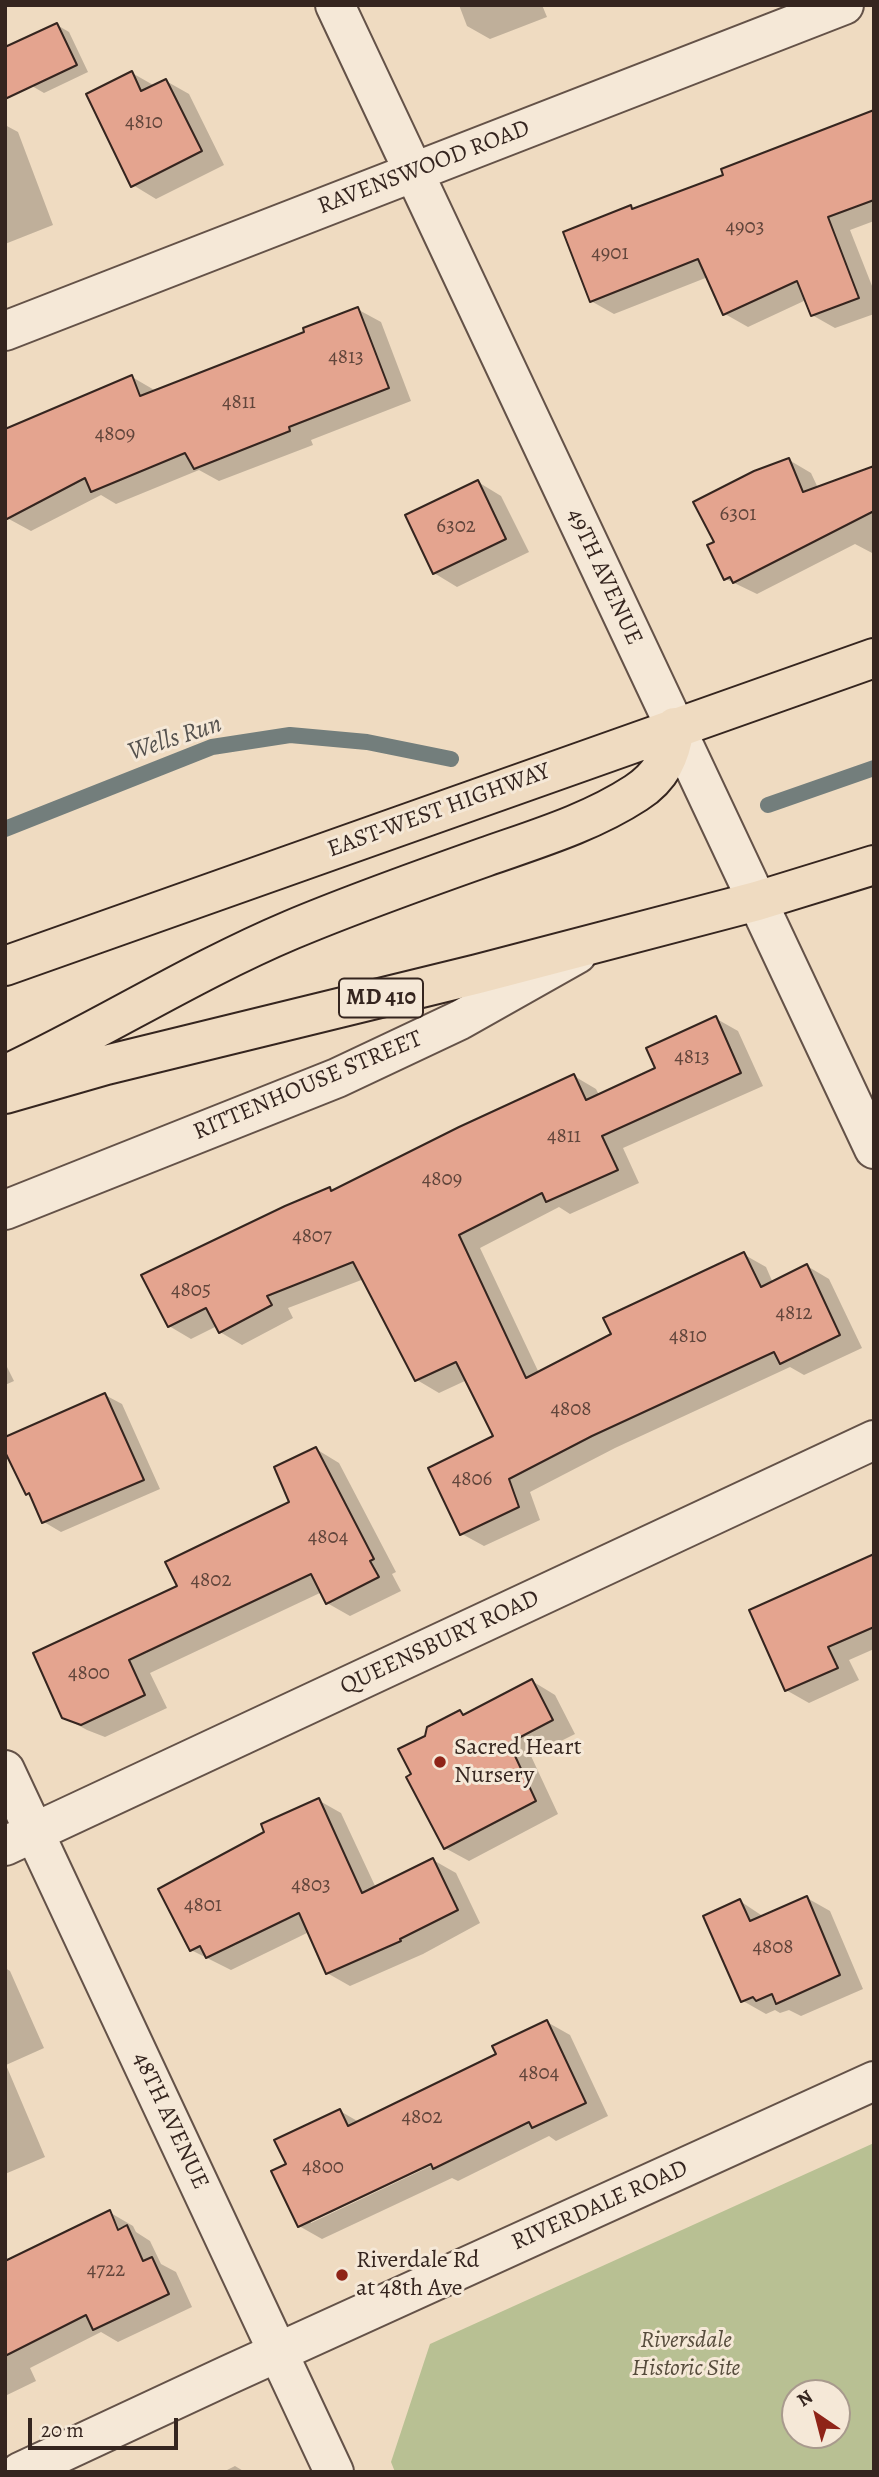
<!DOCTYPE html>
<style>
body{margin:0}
#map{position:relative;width:879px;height:2477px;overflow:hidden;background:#efdbc1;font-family:Alegreya,serif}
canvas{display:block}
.frame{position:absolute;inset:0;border:7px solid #35251f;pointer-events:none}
.north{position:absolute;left:781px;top:2379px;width:70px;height:70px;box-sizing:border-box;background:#f5e8d7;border:2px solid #a89a8d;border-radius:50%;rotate:325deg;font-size:19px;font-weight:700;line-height:28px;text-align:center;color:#35251f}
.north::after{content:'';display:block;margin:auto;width:24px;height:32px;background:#8f2418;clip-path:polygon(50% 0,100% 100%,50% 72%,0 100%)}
.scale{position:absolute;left:28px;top:2418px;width:150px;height:32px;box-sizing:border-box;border:4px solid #35251f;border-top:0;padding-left:9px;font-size:21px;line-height:24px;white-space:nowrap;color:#35251f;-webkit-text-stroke:5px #f5e8d7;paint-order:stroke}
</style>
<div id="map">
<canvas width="879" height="2477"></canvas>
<div class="frame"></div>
<div class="north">N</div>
<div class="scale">20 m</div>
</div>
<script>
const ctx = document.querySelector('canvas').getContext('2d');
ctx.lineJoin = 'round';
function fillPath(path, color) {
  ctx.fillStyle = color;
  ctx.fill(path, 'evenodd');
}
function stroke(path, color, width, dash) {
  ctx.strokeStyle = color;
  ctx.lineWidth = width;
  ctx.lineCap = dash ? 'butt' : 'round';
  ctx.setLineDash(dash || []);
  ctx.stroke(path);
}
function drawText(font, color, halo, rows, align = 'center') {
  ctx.font = font + ' Alegreya,serif';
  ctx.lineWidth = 6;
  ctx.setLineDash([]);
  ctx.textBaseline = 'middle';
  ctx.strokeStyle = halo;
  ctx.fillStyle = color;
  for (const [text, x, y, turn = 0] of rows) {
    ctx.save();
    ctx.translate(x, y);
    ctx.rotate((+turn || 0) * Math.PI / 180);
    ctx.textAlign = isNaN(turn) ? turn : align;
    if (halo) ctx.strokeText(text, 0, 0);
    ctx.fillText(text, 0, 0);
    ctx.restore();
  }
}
fillPath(new Path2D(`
 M874 2143V2472H395L391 2462 430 2344ZM795 2393H837V2435H795Z`), '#b8c093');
fillPath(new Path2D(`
 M459 5H542L547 17 490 39 467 26Z
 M57 25 69 32 88 72 44 93 32 86Z
 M132 73 155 86 166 81 189 94 224 165 156 199 133 185Z
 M874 112V221L850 230 874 291V314L835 328 812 315 806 300 748 327 725 314 708 277 614 314 591 301 631 207 635 210 726 176Z
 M5 125 18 132 53 225 5 244Z
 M357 309 381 322 411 401 311 440 313 445 219 481 199 470 116 504 101 495 31 531 7 518 132 377 156 391 306 333Z
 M789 460 811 473 818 488 874 468V554L855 544 757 594 726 579 716 542Z
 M478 482 501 496 529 552 457 587 434 573Z
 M715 1018 738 1031 763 1086 623 1148 639 1183 570 1214 559 1207 480 1248 539 1373 613 1335 743 1254 766 1267 773 1283 807 1266 829 1279 862 1348 804 1375 790 1367 615 1448 530 1492 540 1520 484 1546 462 1534 496 1437 467 1380 439 1393 417 1380 364 1279 288 1308 293 1318 242 1345 220 1332 217 1326 191 1339 169 1326 330 1189 334 1192 574 1076 596 1089 599 1095 657 1068Z
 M5 1363 14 1381 5 1385Z
 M105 1395 122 1404 160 1489 61 1532 44 1522 5 1447Z
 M316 1449 339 1463 396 1572 392 1574 401 1591 350 1616 327 1603 322 1592 150 1673 167 1708 105 1737 87 1730 63 1717 179 1587 292 1503Z
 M874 1556V1649L849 1660 859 1680 809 1703 786 1690Z
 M532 1681 555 1695 575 1734 531 1756 558 1814 469 1861 445 1848 413 1775 427 1737 460 1712 465 1715Z
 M318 1800 341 1813 376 1888 433 1860 456 1873 480 1923 423 1954 350 1986 327 1973 309 1932 231 1970 191 1950 266 1833Z
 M807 1898 830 1911 863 1989 801 2016 789 2010 780 2013 775 2010 766 2014 743 2001 740 1901 764 1917Z
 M5 1968 10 1971 44 2048 6 2065 45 2157 5 2174Z
 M547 2022 570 2035 608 2116 556 2141 549 2136 458 2181 452 2178 322 2239 299 2226 288 2165 340 2111 359 2122 498 2054ZM438 2159 439 2162 311 2223V2219Z
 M109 2212 133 2226 136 2232 150 2241 161 2264 176 2272 192 2307 118 2342 101 2332 30 2368 36 2381 5 2396V2264Z
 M235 2466 245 2472H223Z`), '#0003');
stroke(new Path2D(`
 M768 805 874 768
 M5 829 212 747 290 735 367 742 451 759`), '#737e7c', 16);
const building = new Path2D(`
 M57 23 77 65 5 99V47Z
 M132 71 141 91 166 79 202 151 131 187 86 94Z
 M874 110V200L828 217 859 298 811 316 797 281 723 315 698 259 590 302 563 232 631 205 632 209 723 175 721 169Z
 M358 307 389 388 289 427 290 431 194 469 185 453 91 492 85 478 5 520V429L132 375 140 396 304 332 303 328Z
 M789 458 803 492 874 466V511L733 583 730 577 724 580 707 545 714 542 693 502 754 471Z
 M478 480 506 539 433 574 405 515Z
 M716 1016 741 1073 602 1136 618 1170 546 1202 542 1193 459 1235 526 1378 611 1334 603 1318 744 1252 761 1287 807 1264 840 1335 780 1364 774 1352 592 1436 509 1479 519 1507 460 1535 428 1468 493 1436 456 1362 415 1381 353 1262 267 1296 272 1305 219 1333 206 1308 168 1327 141 1275 285 1206 330 1187 331 1191 459 1127 574 1074 586 1100 655 1068 646 1048Z
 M105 1393 144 1480 42 1523 29 1493 26 1495 5 1452V1437Z
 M316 1447 374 1559 370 1561 379 1577 326 1604 311 1574 129 1660 145 1695 81 1725 62 1718 33 1653 177 1586 165 1562 289 1502 274 1467Z
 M874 1554V1627L828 1647 838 1668 785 1691 749 1610Z
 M532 1679 553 1720 509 1743 536 1801 444 1849 406 1777 411 1774 398 1749 425 1736 427 1727 460 1710 463 1715Z
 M319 1798 362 1893 433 1858 458 1910 400 1939 401 1941 326 1974 299 1913 206 1958 200 1946 190 1951 158 1889 264 1832 261 1824Z
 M807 1896 840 1975 776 2004 772 1994 756 2001 753 1997 741 2002 703 1916 740 1899 750 1921Z
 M547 2020 586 2103 532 2128 529 2122 433 2169 431 2164 298 2227 271 2171 286 2164 274 2140 340 2109 348 2126 496 2054 492 2046Z
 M110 2210 118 2230 127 2225 143 2261 152 2257 169 2294 93 2330 86 2315 5 2356V2261Z`);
fillPath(building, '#e4a48f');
stroke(building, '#35251f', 2);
const minor = new Path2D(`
 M335 5 874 1149
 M5 331 844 5
 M5 1210 337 1078 460 1020 577 954
 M5 1770 334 2472
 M5 1846 874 1440
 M20 2472 228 2375 874 2081`);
const major = new Path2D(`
 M5 966 874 658
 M7 1074C103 1029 194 971 291 930 355 903 420 880 485 857 536 839 590 823 636 793 661 777 671 756 675 727
 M5 1094 106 1065 478 974 757 901 874 865`);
stroke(minor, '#645248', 42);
stroke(major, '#35251f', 42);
stroke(minor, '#f5e8d7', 38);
stroke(major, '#efdbc1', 38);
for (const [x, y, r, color] of [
 [440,1762,7,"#8f2418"],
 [342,2275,7,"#8f2418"]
]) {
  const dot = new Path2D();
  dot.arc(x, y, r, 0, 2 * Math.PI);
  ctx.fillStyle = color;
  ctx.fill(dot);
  stroke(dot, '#f5e8d7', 2.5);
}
drawText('21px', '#61453b', null, [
 ["4810",144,123],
 ["4903",745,228],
 ["4901",610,254],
 ["4813",346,358],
 ["4811",239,403],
 ["4809",115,435],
 ["6301",738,515],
 ["6302",456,527],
 ["4813",692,1058],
 ["4811",564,1137],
 ["4809",442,1180],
 ["4807",312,1237],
 ["4805",191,1291],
 ["4812",794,1314],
 ["4810",688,1337],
 ["4808",571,1410],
 ["4806",472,1480],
 ["4804",328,1538],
 ["4802",211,1581],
 ["4800",89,1674],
 ["4803",311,1886],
 ["4801",203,1906],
 ["4808",773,1948],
 ["4804",539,2074],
 ["4802",422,2118],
 ["4800",323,2168],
 ["4722",106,2271]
]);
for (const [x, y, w] of [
 [381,998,84]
]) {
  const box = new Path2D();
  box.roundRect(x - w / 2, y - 19.5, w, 39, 5);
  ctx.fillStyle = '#f5e8d7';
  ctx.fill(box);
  stroke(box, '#35251f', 2);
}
drawText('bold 23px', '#35251f', null, [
 ["MD 410",381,998]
]);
drawText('24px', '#35251f', '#f5e8d7', [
 ["RAVENSWOOD ROAD",424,168,-21],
 ["49TH AVENUE",604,577,65],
 ["EAST-WEST HIGHWAY",439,811,-20],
 ["RITTENHOUSE STREET",308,1086,-23],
 ["QUEENSBURY ROAD",440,1643,-25],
 ["48TH AVENUE",170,2121,65],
 ["RIVERDALE ROAD",600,2206,-24]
]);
drawText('24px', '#35251f', '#f5e8d7', [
 ["Sacred Heart",454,1748],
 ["Nursery",454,1776],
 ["Riverdale Rd",356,2261],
 ["at 48th Ave",356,2289]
], 'left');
drawText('italic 24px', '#564c3c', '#f5e8d7', [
 ["Riversdale",686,2341],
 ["Historic Site",686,2369]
]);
drawText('italic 26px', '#54514e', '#f5e8d7', [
 ["Wells Run",175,739,-18]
]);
</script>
